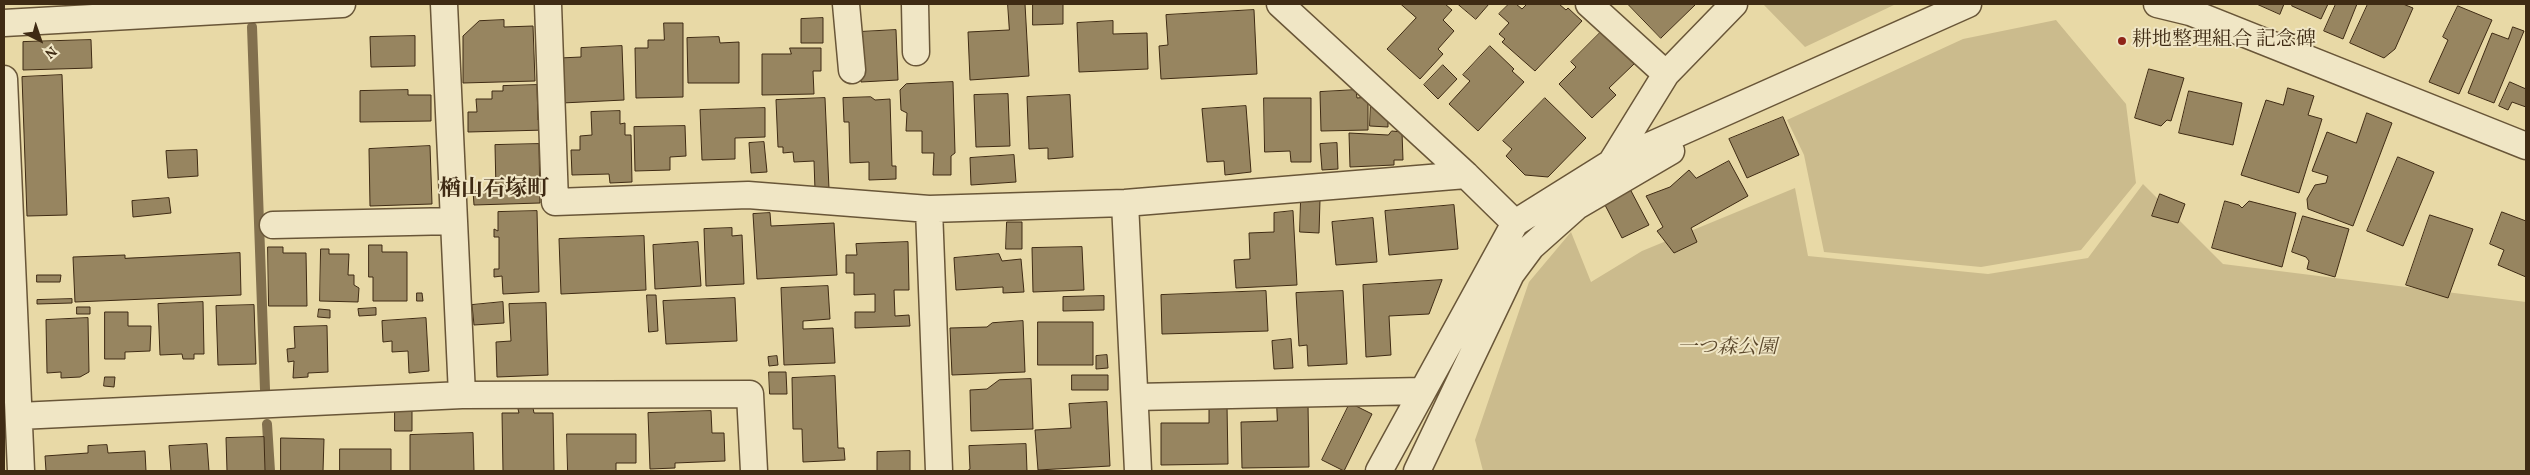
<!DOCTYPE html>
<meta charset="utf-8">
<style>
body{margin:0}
#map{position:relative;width:2530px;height:475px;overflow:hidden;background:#e8d9a6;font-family:Vollkorn,serif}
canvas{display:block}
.frame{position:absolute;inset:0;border:5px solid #3f2b14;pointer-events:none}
.north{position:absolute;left:15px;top:15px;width:50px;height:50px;-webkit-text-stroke:4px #f0e6c5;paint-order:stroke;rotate:139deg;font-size:14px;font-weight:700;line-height:20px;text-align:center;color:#3f2b14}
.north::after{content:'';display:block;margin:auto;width:18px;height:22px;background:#3f2b14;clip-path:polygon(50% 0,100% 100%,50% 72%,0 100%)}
</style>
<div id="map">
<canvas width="2530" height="475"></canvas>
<div class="frame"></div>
<div class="north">N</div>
</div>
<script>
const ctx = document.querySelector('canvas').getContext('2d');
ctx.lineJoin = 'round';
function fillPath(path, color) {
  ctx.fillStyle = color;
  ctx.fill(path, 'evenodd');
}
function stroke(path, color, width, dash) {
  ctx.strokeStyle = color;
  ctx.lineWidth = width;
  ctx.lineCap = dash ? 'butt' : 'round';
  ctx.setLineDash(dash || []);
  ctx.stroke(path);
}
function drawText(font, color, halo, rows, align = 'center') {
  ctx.font = font + ' Vollkorn,"Noto Serif JP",serif';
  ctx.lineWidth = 4;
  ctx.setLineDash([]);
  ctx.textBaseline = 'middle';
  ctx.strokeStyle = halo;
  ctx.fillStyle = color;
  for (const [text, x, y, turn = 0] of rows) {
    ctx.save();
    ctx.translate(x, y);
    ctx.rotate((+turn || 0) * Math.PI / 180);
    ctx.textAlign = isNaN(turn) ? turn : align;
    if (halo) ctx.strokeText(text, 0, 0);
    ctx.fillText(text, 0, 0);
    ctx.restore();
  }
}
fillPath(new Path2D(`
 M1763 4H1896L1805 47Z
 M2056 20 2126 104 2136 183 2081 250 1981 267 1824 252 1804 155 1787 120 1963 39Z
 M2143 184 2223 264 2526 302V471H1483L1475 440 1529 282 1571 232 1591 282 1642 251 1795 188 1808 256 1988 274 2088 258Z`), '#cbbb8d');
stroke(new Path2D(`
 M252 27 265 390
 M267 424 270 471`), '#82704e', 10);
const building = new Path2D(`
 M1008 4H1025L1029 76 970 80 968 32 1009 30Z
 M1033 4H1063V24L1033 25Z
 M1401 4H1445L1452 10 1443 20 1454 31 1438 49 1443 54 1420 79 1387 49 1416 18Z
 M1458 4H1489L1476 19Z
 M1509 4H1516L1522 9 1527 4H1559L1566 10 1568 8 1582 21 1535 71 1502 42 1505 39 1499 34 1509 23 1499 14Z
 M1628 4H1696L1661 38Z
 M2257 4H2284L2280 14Z
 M2293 4H2328L2321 19 2292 6Z
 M2336 4H2357L2343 39 2324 31Z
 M2368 4H2403L2413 8 2395 49 2384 58 2350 43Z
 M2458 6 2492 20 2459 94 2429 82 2448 40 2443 37Z
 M1254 10 1257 74 1161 79 1159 46 1168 45 1166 15Z
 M823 18V43H801V19Z
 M504 20V27L533 26 535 81 463 83V36L479 21Z
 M1113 21V34L1147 33 1148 69 1079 72 1077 23Z
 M664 23H683V97L636 98 635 48H648V40H664Z
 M2513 27 2524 31 2494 103 2468 93 2492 33 2508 39Z
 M896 30 898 80 861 82 859 32Z
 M1601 32 1634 64 1609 88 1616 95 1592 118 1559 84 1576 67 1571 62Z
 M415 36V66L371 67 370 37Z
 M719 37 720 43 739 42V83H688L687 38Z
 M91 40 92 68 23 70V42Z
 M622 46 624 100 562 103 560 58 581 57V48Z
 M1490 46 1514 69 1512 71 1524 82 1478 131 1449 104 1470 81 1463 75Z
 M790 48H821V71H813L814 94 762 95V54H791Z
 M1443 65 1457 79 1438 99 1424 85Z
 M2149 69 2184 78 2171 121 2167 120 2161 126 2135 118Z
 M62 75 67 215 27 216 22 77Z
 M953 82 955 153 951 156V175H933L934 153H922V131H906L907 113 901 110 900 90 906 84Z
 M2510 82 2526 89V107L2512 102 2508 110 2499 106Z
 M537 85 538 120H546V130L468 132V112H477L476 99H492V91H503V86Z
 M2288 88 2314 96 2308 115 2322 119 2299 193 2241 175 2266 100 2283 105Z
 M408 90V95H431V121L360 122V91Z
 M1356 90 1357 98 1368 97V130L1321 131 1320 92Z
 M2189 91 2242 103 2233 145 2179 133Z
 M1008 94 1010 146 976 147 974 95Z
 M1070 95 1073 157 1048 159V148L1029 149 1027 97Z
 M871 97 875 100 890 99 892 166H896V179L869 180V162L850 163 849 122H844L843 98Z
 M825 98 829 189 815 190 814 161 794 162 793 152 783 153V147H778L776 100Z
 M1264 98H1311V162H1291L1290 151 1265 152Z
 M1371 98 1388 114V127L1370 126Z
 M1545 98 1586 138 1548 177 1525 175 1506 156 1512 149 1503 141Z
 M1246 106 1251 172 1225 175 1224 161 1207 162 1202 109Z
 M765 108V137L735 138V159L702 160 700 110Z
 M620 111V124L625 123V135H631L632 182 610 183 609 174 572 175 571 150H580V136L592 135 591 112Z
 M2367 113 2392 123 2353 226 2308 209 2307 199 2315 185 2326 183 2328 176 2312 171 2327 132 2356 143Z
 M1783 117 1799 155 1747 178 1729 139Z
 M685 126 686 156 670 157V170L635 171 634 127Z
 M1392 131 1402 132 1403 160H1394V165L1350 167 1349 133 1388 135Z
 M764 142 767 172 751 173 749 143Z
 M1337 143 1338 169 1322 170 1320 144Z
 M539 144 540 203 474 205 473 191 496 190 495 145Z
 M430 146 432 204 370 206 369 149Z
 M197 150 198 176 168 178 166 151Z
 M1014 155 1016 182 971 185 970 158Z
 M2398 157 2434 172 2403 246 2367 231Z
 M1729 161 1748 196 1691 228 1697 242 1674 253 1657 231 1663 227 1646 196 1670 187 1689 170 1696 178Z
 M1630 189 1649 225 1622 238 1605 205Z
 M2160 194 2185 204 2178 223 2152 216Z
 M169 198 171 213 133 217 132 201Z
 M1301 199 1320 200 1319 233 1300 232Z
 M2225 201 2239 205 2242 208 2249 201 2296 213 2282 267 2212 248Z
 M1454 205 1458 249 1389 255 1385 211Z
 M537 211 539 292 503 294 502 276 494 277V269H499V237H494V229L498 231V212Z
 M1293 211 1297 285 1236 288 1234 260 1250 259 1249 233 1274 232V213Z
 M2502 212 2526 221V277L2498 265 2504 250 2490 244Z
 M770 213 771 226 834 223 837 275 757 279 753 214Z
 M2430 215 2473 229 2448 298 2406 285Z
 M2303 216 2349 229 2335 277 2307 269 2309 261 2306 257 2292 252Z
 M1373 218 1377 262 1336 265 1332 222Z
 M1007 222H1022V249H1006Z
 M732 228V236L742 235 744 284 706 286 704 229Z
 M644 236 646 290 561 294 559 239Z
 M698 242 701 286 655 289 653 245Z
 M908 242 909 290H894L895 316 909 315 910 326 855 328V312H875V294L854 295V273H846V255H857L856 244Z
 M369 245H382V252H407V301H373V277H369Z
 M268 247H283V253H306L307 306H269Z
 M1082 247 1084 290 1033 292 1032 248Z
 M321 249H329V254H349L348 275H354V285L359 288 358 302 320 301Z
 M240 253 241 295 75 302 73 257 125 255V258Z
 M999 254 1002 261 1021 259 1024 292 1003 293V287L956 290 954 258Z
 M37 275H61L60 282H37Z
 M1442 280 1429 314 1389 316 1391 355 1366 357 1363 285Z
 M828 286 830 319 803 321V329L833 328 835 363 784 365 781 288Z
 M1266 291 1268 331 1162 334 1161 295Z
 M1343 291 1347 364 1308 366 1307 345 1299 346 1296 293Z
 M417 293H422L423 301H417Z
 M647 295H656L658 331 649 332Z
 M1104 296V310L1063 311V297Z
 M735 298 737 341 666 344 663 301Z
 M72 299V303L37 304V300Z
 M203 302 204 354H194V359H183L182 354 160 355 158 304Z
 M503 302 504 323 474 325 472 305Z
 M546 303 548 375 497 377 496 342 511 341 509 304Z
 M254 305 256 364 218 365 216 306Z
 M77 307H90V314H77Z
 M376 308V315L359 316 358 309Z
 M319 309 330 310V318L318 317Z
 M105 312H128V326H151L150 351 125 352V359H105Z
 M88 318 89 372 80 377 61 378V372L47 373 46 320Z
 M426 318 429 371 409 373 408 351 392 352V341L383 342 382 321Z
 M1023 321 1025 372 952 375 950 328 987 327 992 323Z
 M1038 322H1093V365H1038Z
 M327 326 328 372 308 373V377L293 378 294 361 288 362 287 349 295 348 294 327Z
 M1291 339 1293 368 1274 369 1272 341Z
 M1107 355 1108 368 1096 369V356Z
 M777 356 778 365 769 366 768 357Z
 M769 372H786L787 394H770Z
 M1072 375H1108V390H1072Z
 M835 376 838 448H844L845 460 803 462 802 429H793L792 378Z
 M105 377H115L114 387 104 386Z
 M1031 379 1033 429 971 431 970 390 987 389 999 380Z
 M1107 402 1110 466 1038 470 1035 430 1071 428 1069 404Z
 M1350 403 1372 414 1344 471 1322 460Z
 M1277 404H1308L1309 467 1242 468 1241 422 1277 421Z
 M1227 405 1228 464 1161 465V423H1209V406Z
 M395 406H412V431H395Z
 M533 408 534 413H553L554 471H503L502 413H519L518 409Z
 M711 411 712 433H724L725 461 675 463V468L650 469 648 413Z
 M473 433 474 471H410V435Z
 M567 434H636V463H616V471H568Z
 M264 437 265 471H227L226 438Z
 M281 438 324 439 323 471H281Z
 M207 444 209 471H171L169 446Z
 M1026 444 1027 471H967L970 469 969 446Z
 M107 445 108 453 145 451 146 471H46L45 456 88 453V446Z
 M340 449H391V471H340Z
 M910 451V471H877V452Z`);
fillPath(building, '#978560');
stroke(building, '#3f2b14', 1);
const street = new Path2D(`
 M444 4 462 395
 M548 4 555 202 748 195 929 209 1125 203 1466 175
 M846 4 852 70
 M915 4 916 52
 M1280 4 1466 175 1515 223
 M1589 4 1666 74
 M2157 4 2190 12 2526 146
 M4 23 342 4
 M4 79 21 471
 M1611 163 1666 74 1734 4
 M1125 203 1138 471
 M929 209 939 471
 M273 225 454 221
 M1135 397 1422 391
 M19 416 462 395 750 394 754 471
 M1379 471 1515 223 1611 163 1968 4
 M1417 471 1511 274 1531 247 1577 206 1671 151`);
stroke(street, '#695638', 29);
stroke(street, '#f0e6c5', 26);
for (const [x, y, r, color] of [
 [2122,41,5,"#8f2418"]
]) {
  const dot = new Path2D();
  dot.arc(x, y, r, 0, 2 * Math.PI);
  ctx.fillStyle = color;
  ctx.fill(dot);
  stroke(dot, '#f0e6c5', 2);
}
drawText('20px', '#3f2b14', '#f0e6c5', [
 ["耕地整理組合 記念碑",2132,41]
], 'left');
drawText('italic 20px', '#5b482c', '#f0e6c5', [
 ["一つ森公園",1727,349]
]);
drawText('bold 22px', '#3f2b14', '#f0e6c5', [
 ["楢山石塚町",494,191]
]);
</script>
